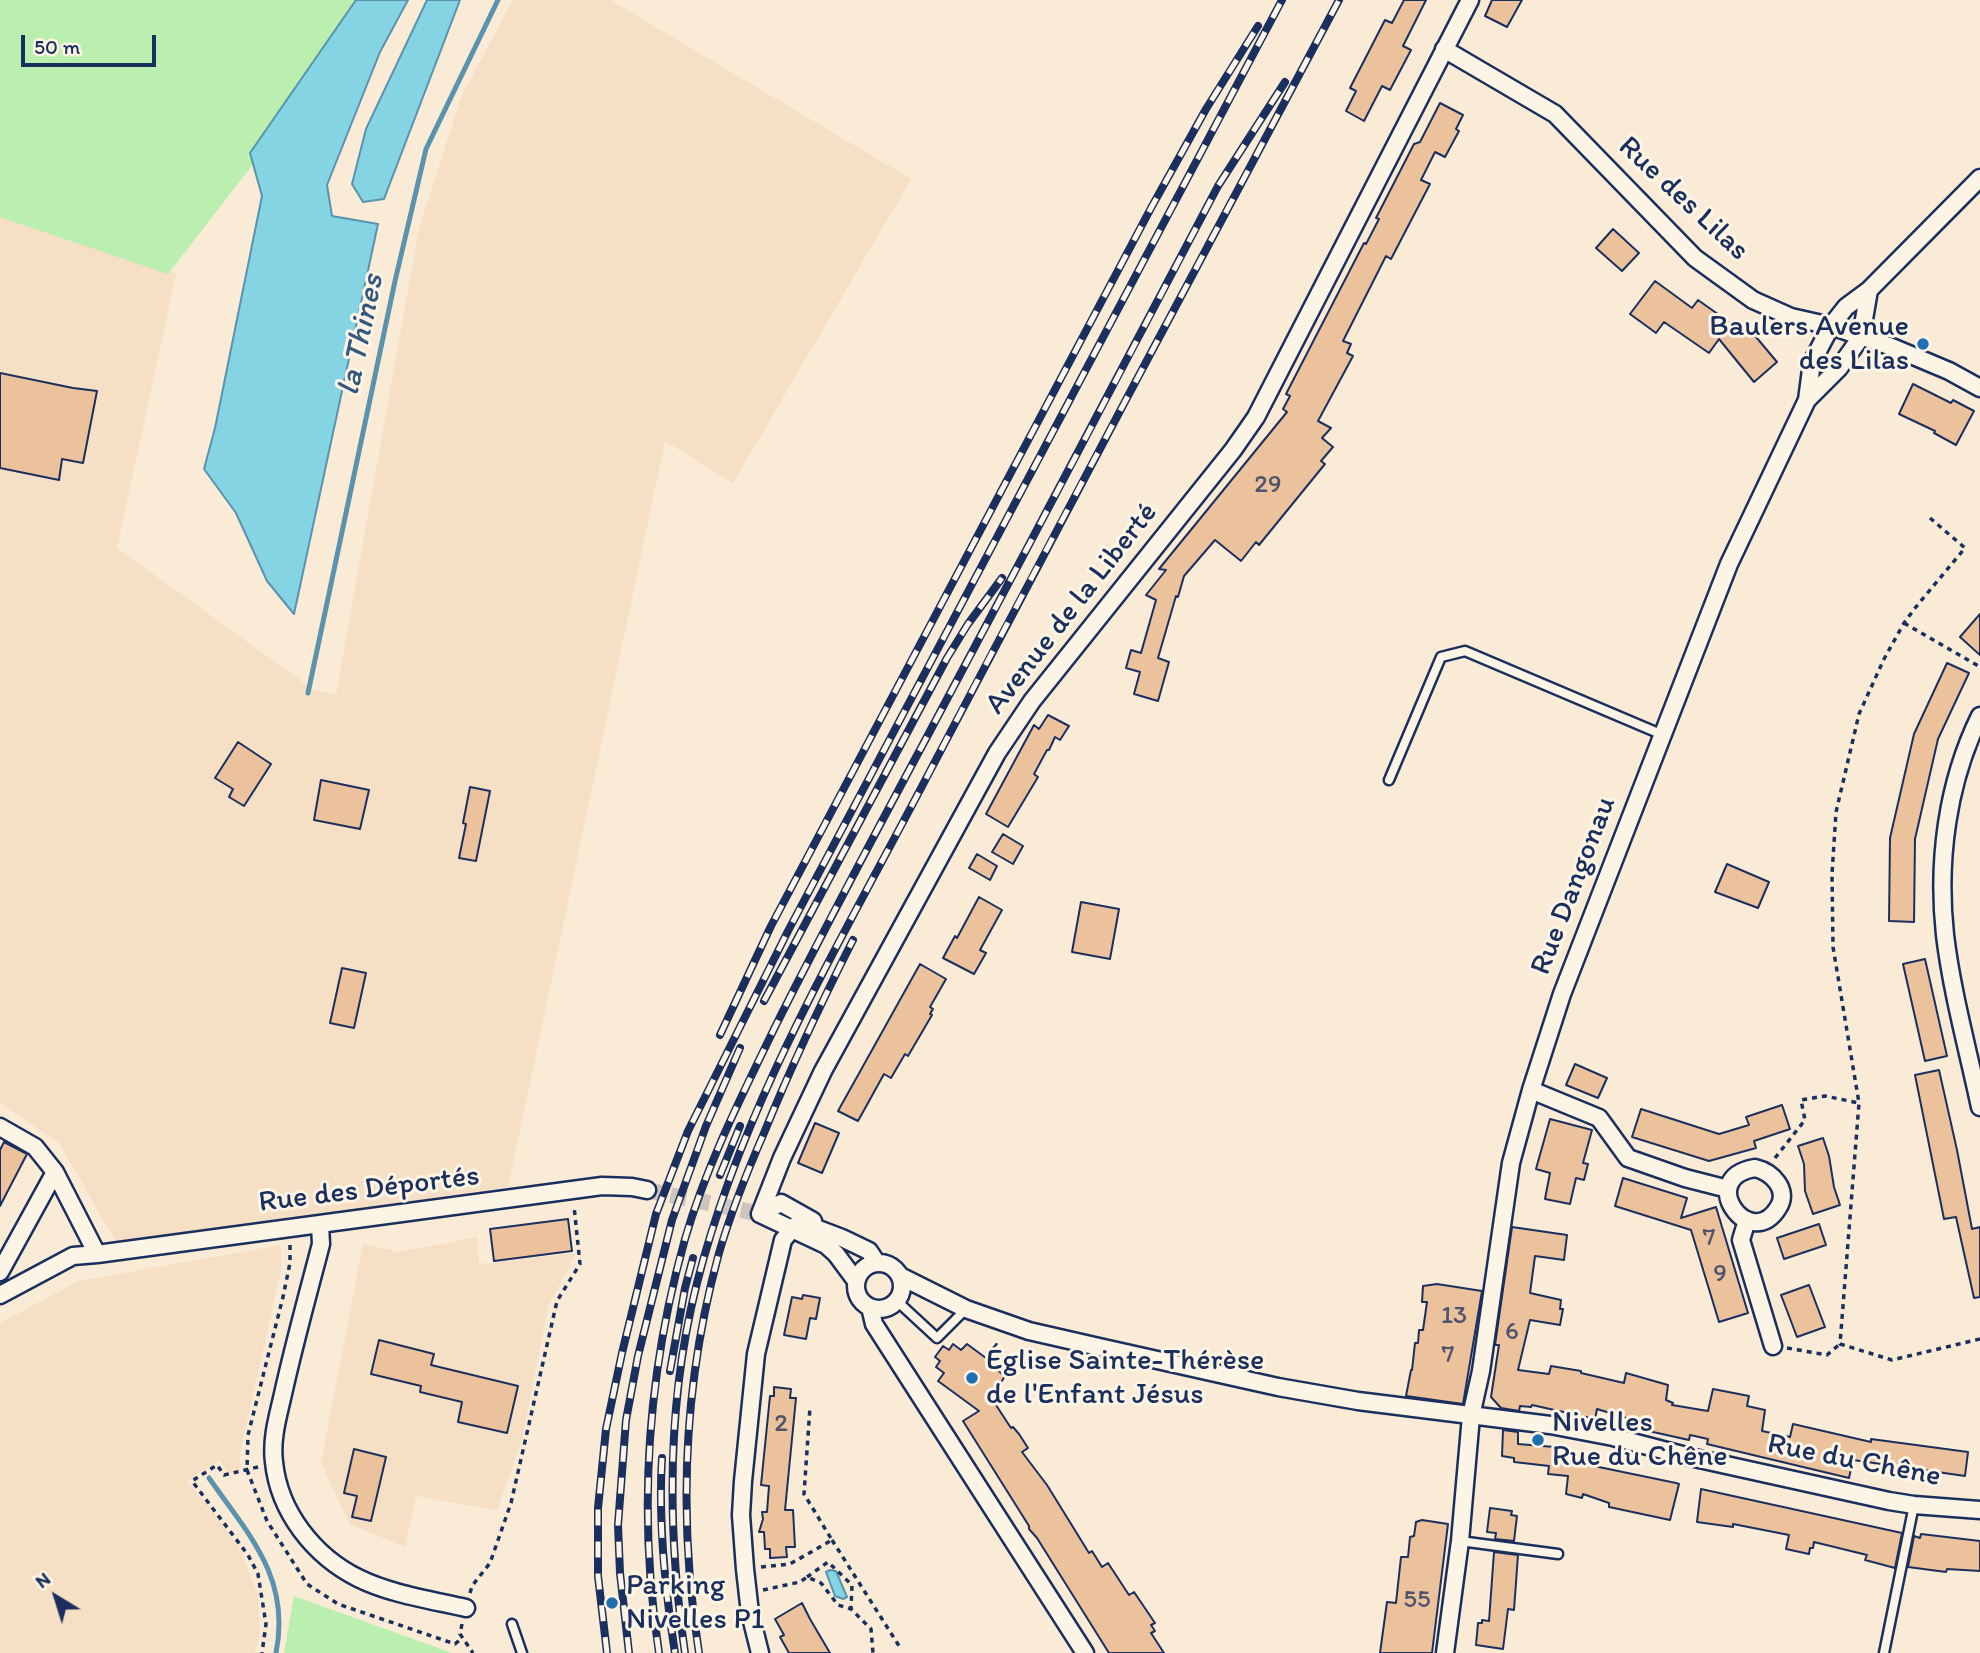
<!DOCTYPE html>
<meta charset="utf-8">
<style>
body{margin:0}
#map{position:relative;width:1980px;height:1653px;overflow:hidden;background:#f9ebd6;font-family:Itim,sans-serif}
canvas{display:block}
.north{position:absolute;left:21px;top:1562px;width:70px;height:70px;-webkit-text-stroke:5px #fcf5e5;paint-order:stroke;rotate:322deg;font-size:19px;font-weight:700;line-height:28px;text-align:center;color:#1b2f5e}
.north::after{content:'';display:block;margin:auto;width:24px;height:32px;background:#1b2f5e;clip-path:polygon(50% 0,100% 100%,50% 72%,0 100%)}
.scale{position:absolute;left:21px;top:35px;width:135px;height:32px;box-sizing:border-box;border:4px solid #1b2f5e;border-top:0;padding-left:9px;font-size:21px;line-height:24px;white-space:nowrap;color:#1b2f5e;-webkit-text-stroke:5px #fcf5e5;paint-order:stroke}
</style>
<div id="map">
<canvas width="1980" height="1653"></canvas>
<div class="north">N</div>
<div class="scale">50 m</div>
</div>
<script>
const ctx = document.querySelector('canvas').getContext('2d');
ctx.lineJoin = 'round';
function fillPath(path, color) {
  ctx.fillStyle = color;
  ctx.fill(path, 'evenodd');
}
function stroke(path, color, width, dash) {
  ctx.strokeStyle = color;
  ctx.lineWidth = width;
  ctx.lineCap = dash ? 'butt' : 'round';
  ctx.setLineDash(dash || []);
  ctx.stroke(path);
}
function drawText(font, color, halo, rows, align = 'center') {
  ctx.font = font + ' Itim,sans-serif';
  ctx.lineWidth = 6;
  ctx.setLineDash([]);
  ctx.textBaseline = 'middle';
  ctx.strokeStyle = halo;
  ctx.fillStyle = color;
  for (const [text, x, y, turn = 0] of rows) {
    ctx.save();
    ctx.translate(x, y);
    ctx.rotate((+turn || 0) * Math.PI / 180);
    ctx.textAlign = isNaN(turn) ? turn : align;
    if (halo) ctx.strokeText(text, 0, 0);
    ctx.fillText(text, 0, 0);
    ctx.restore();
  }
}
fillPath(new Path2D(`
 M513 0H610L911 179 733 483 665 441 508 1187 117 1244 60 1144 0 1103V207L176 274 117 548 314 690 336 695 419 228 462 95Z
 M477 1237 479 1264 576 1253 548 1307 522 1440 497 1510 416 1496 405 1547 350 1524 321 1463 363 1244 399 1252Z
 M281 1245V1270L240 1453V1470L228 1473 220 1460 187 1481 215 1514 241 1551 258 1595 260 1634 255 1653H0V1323L79 1281Z`), '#f5dfc5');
fillPath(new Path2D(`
 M0 0H377L322 75 168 274 0 217Z
 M294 1596 452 1653H284Z`), '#baefb0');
const water = new Path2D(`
 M356 0H408L380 52 327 185 332 216 378 224 294 614 267 581 236 513 204 469 215 428 262 196 250 153Z
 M427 0H460L384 199 363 202 352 184 366 129Z
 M830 1570 836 1571 847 1597 843 1599 835 1596 826 1572Z`);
fillPath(water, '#85d4e3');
stroke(water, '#5b92ae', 2);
stroke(new Path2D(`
 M308 693 395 281 426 149 498 0
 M209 1478C249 1535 291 1578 276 1653`), '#5b92ae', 5);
const building = new Path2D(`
 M1404 0H1426L1403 46 1411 50 1390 90 1382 86 1364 121 1346 111 1356 91 1350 88 1385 20 1392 23Z
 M1492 0H1522L1507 27 1485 16Z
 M1440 103 1463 115 1456 129 1459 131 1445 157 1435 152 1421 180 1430 184 1391 259 1386 256 1343 341 1351 344 1347 353 1353 356 1318 421 1331 428 1322 438 1333 447 1321 461 1325 464 1259 545 1256 542 1241 561 1215 540 1184 576 1178 597 1176 596 1158 658 1169 662 1158 701 1134 694 1140 672 1126 668 1131 650 1141 653 1156 600 1146 595 1166 570 1159 569 1287 412 1283 409 1290 396 1286 394 1364 243 1366 244 1379 219 1376 218 1414 144 1420 142Z
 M1613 229 1639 253 1622 271 1596 248Z
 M1655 281 1692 308 1698 300 1746 334 1751 331 1777 362 1754 382 1719 339 1709 353 1664 322 1656 333 1630 314Z
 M0 373 73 388 97 391 83 463 62 459 59 480 0 468Z
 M1913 384 1951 403 1953 400 1974 411 1956 445 1934 433 1935 431 1899 414Z
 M1980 614V655L1960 637Z
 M1947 663 1969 673 1938 739 1915 839 1914 922 1889 921 1890 838 1914 734Z
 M1048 715 1069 726 1060 740 1055 737 1049 750H1047L1034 774 1038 777 1008 827 986 814 1034 725 1039 729Z
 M238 742 271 764 244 806 229 797 233 789 215 778Z
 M321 780 369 790 360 829 314 820Z
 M470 787 490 791 476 861 459 858 466 824 463 823Z
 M1003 834 1023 846 1013 864 992 852Z
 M977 854 997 866 990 880 969 868Z
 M1727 864 1769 882 1758 908 1715 892Z
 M979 897 1002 910 980 950 986 953 974 974 943 958 955 936 957 938Z
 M1081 902 1119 909 1110 959 1072 952Z
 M1925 959 1947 1056 1925 1061 1903 964Z
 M920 964 946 979 930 1007 933 1009 930 1014 932 1015 908 1056 905 1054 891 1078 884 1074 858 1121 838 1111Z
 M342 968 366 973 354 1028 330 1023Z
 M1575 1064 1607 1078 1598 1098 1566 1085Z
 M1939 1070 1957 1150 1972 1229 1980 1227V1297L1974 1298 1956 1217 1944 1219 1915 1075Z
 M1782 1105 1790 1129 1754 1141 1756 1148 1709 1161 1632 1137 1641 1109 1719 1134 1749 1125 1746 1117Z
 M1550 1119 1592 1130 1583 1163 1588 1164 1584 1180 1576 1178 1570 1204 1545 1199 1550 1173 1536 1169Z
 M815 1123 839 1133 822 1173 798 1163Z
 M1823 1138 1829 1156 1834 1187 1840 1205 1813 1214 1805 1191 1804 1164 1798 1146Z
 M4 1142 27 1154 0 1206V1150Z
 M1623 1178 1687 1198 1681 1218 1716 1207 1748 1313 1719 1322 1691 1230 1615 1206Z
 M568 1219 572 1251 494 1261 490 1229Z
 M1819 1224 1826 1245 1784 1259 1777 1238Z
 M1512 1227 1567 1235 1564 1260 1535 1256 1530 1293 1561 1300 1560 1309H1563L1560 1325 1530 1320 1518 1370 1549 1374 1551 1366 1581 1371V1373L1624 1383 1626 1373 1668 1385 1666 1400 1673 1403 1672 1405 1708 1411 1713 1389 1749 1396 1747 1406 1765 1410 1762 1431 1790 1437 1793 1424 1871 1442V1439L1968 1452 1965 1476 1853 1460 1849 1478 1707 1444 1708 1439 1690 1435 1689 1440 1635 1428 1636 1421 1597 1409 1595 1419 1532 1405 1531 1407 1520 1406 1519 1411 1501 1408 1491 1397 1499 1345H1495Z
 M1437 1284 1482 1291 1463 1404 1406 1396 1411 1370H1412L1415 1343H1418L1419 1330H1423L1427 1302H1422L1423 1286Z
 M1809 1285 1825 1327 1797 1337 1781 1295Z
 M803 1295 820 1298 816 1319 810 1318 806 1339 784 1335 792 1297 802 1299Z
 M379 1340 434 1354 431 1365 518 1386 507 1433 458 1422 462 1402 420 1392 421 1386 371 1374Z
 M953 1344 961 1350 967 1344 990 1361 988 1363 1005 1376 998 1387 1000 1389 992 1399 1011 1428 1013 1427 1019 1434 1028 1448 1022 1452 1047 1485 1089 1553 1092 1551 1102 1567 1108 1563 1129 1595 1134 1592 1155 1623 1151 1625 1155 1631 1151 1633 1164 1653H1109L1037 1538 1029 1529V1526L963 1421 979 1411 938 1381 944 1373 936 1367 940 1361 935 1357 943 1346 949 1350Z
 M774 1387 791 1389 790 1398H796L785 1510H793L795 1547H786L787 1557 770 1558V1549H765L764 1532H759L763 1519 762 1512H767L769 1486 761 1485 770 1396H774Z
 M1503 1430 1518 1432V1444L1567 1448 1565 1460 1676 1483 1679 1484 1670 1520 1609 1507V1503L1583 1494 1582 1498 1566 1494 1568 1476 1548 1474 1549 1466 1514 1462V1458L1502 1456Z
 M354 1449 386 1457 371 1521 352 1517 357 1496 344 1493Z
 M1701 1489 1902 1533 1895 1568 1865 1560 1867 1555 1814 1542 1813 1548H1810L1809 1554 1786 1549 1789 1535 1733 1524V1527L1697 1522Z
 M1490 1508 1512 1511 1511 1515 1517 1516 1514 1541 1495 1539 1496 1533 1487 1532Z
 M1422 1520 1448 1524 1432 1653H1380L1387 1602 1396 1603 1401 1557H1408L1410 1537 1414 1536 1416 1522Z
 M1921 1534 1980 1541V1571L1947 1569 1946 1572 1908 1567 1914 1536 1920 1538Z
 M1494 1552 1518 1555 1514 1610 1508 1609 1503 1649 1476 1645 1478 1623H1482V1620L1489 1621Z
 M802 1603 810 1619 830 1653H789L780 1637 784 1635 775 1619Z`);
fillPath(building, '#ecc29c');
stroke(building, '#1b2f5e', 2);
stroke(new Path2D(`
 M647 1190 760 1214`), '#cdc5be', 16, [16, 8]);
const lane = new Path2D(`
 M1389 780 1441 657 1465 651 1663 735
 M897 1301 937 1338 966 1309
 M1460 1541 1558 1554
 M512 1624 522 1653
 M1884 1653 1914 1505`);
const street = new Path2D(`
 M1444 49 1555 114 1695 258 1753 300 1791 317 1831 326 1892 347 1949 371 1980 388
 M1807 400 1839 368 1861 337 1869 290
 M1980 716C1947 783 1937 861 1945 935 1952 993 1968 1050 1980 1107
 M1531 1090 1599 1118 1628 1158 1685 1178 1728 1189
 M0 1127 35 1147 55 1172 97 1254
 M1755 1168C1772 1172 1790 1190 1778 1208 1750 1253 1695 1178 1755 1168Z
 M760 1214 782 1158 823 1071 997 753 1032 701 1233 450 1256 417 1470 0
 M760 1214 826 1245 836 1254 856 1281
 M760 1214 781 1203 813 1221
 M1747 1220 1741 1240 1773 1346
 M320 1225 321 1244C308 1294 294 1344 283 1394 278 1416 271 1439 274 1462 279 1512 314 1556 358 1578 390 1594 431 1600 466 1608
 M856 1286a23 23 0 1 1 46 0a23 23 0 1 1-46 0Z
 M0 1272 55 1172
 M900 1276 966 1309 1029 1331 1099 1347 1278 1387 1358 1401 1550 1425 1613 1437 1690 1457 1889 1501 1914 1505 1980 1510
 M0 1295 73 1256 97 1254 602 1186 632 1187 647 1190
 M870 1307 874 1324 1085 1653
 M760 1653 750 1613 745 1569 741 1515 743 1481 756 1354 783 1240 793 1228 800 1222 842 1238 869 1251 877 1263
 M1445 1653 1460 1541 1471 1416 1481 1371 1511 1163 1531 1090 1562 994 1729 564 1807 400 1812 362 1831 326 1846 307 1869 290 1980 178`);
stroke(lane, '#1b2f5e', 13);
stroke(street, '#1b2f5e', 21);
stroke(new Path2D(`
 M1930 518 1965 548 1915 608 1904 623 1884 659 1859 714 1836 812 1832 874 1833 947 1859 1103 1840 1344 1892 1360 1980 1339
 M1904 623 1980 667
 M1775 1158 1805 1120 1801 1100 1825 1096 1859 1103
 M290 1245V1263L283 1297 248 1435 247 1470 267 1521 307 1584 338 1604 455 1644 462 1638
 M1787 1348 1827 1355 1840 1344
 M258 1467 224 1475 217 1465 192 1481 248 1555 258 1574 266 1624 262 1653
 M832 1540 901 1649
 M761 1567 790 1564 832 1540 804 1494 810 1407
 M807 1577 828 1562 852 1585 851 1609
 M763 1590 800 1582 807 1577 821 1583 838 1605 851 1609 871 1629 873 1653
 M470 1593 472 1586 490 1563 511 1503 557 1301 580 1264 574 1206
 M462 1624 460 1634 473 1653`), '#1b2f5e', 3.5, [5, 5]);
stroke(lane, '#fcf5e5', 8);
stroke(street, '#fcf5e5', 16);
const rail = new Path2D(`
 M764 1001 947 658 968 624 1002 578
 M720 1035 771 926 1151 208 1206 109 1258 26
 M720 1175 740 1126
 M670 1371 685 1288 693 1258
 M662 1458C658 1523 665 1589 675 1653
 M607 1653 598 1576V1508L606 1429 622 1353 656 1214 688 1131 788 931 1282 0
 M629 1653 620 1573 618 1525 626 1420 638 1356 672 1220 706 1126 740 1048
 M659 1653C638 1515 647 1374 685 1239 707 1164 742 1095 776 1025 825 927 877 830 929 733 1026 551 1122 369 1218 186L1285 82
 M685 1653C667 1530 666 1405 697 1283 743 1102 844 936 930 771 1065 513 1202 257 1339 0
 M699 1653C678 1519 683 1384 719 1253 731 1212 747 1172 764 1133 791 1067 821 1003 853 940`);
stroke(rail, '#1b2f5e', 8);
stroke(rail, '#fcf5e5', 5, [16]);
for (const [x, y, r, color] of [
 [1923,344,7,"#1f6fb2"],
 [972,1378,7,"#1f6fb2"],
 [1538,1440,7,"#1f6fb2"],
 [612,1603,7,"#1f6fb2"]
]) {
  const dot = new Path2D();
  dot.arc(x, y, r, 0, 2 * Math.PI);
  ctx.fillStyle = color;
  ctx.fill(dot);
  stroke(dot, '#fcf5e5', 2.5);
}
drawText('26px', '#4f546e', null, [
 ["29",1268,485],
 ["7",1709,1238],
 ["9",1720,1274],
 ["13",1454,1316],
 ["6",1512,1332],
 ["7",1448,1355],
 ["2",781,1424],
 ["55",1417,1600]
]);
drawText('30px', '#1b2f5e', '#fcf5e5', [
 ["Rue des Lilas",1683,199,43],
 ["Avenue de la Liberté",1072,609,-52],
 ["Rue Dangonau",1574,886,-69],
 ["Rue des Déportés",369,1190,-7],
 ["Rue du Chêne",1854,1461,11]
]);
drawText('30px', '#1b2f5e', '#fcf5e5', [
 ["Baulers Avenue",1909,327,"right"],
 ["des Lilas",1909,361,"right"],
 ["Église Sainte-Thérèse",986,1361],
 ["de l'Enfant Jésus",986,1395],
 ["Nivelles",1552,1423],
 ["Rue du Chêne",1552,1457],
 ["Parking",626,1586],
 ["Nivelles P1",626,1620]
], 'left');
drawText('italic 32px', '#36587f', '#fcf5e5', [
 ["la Thines",362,335,-78]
]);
</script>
